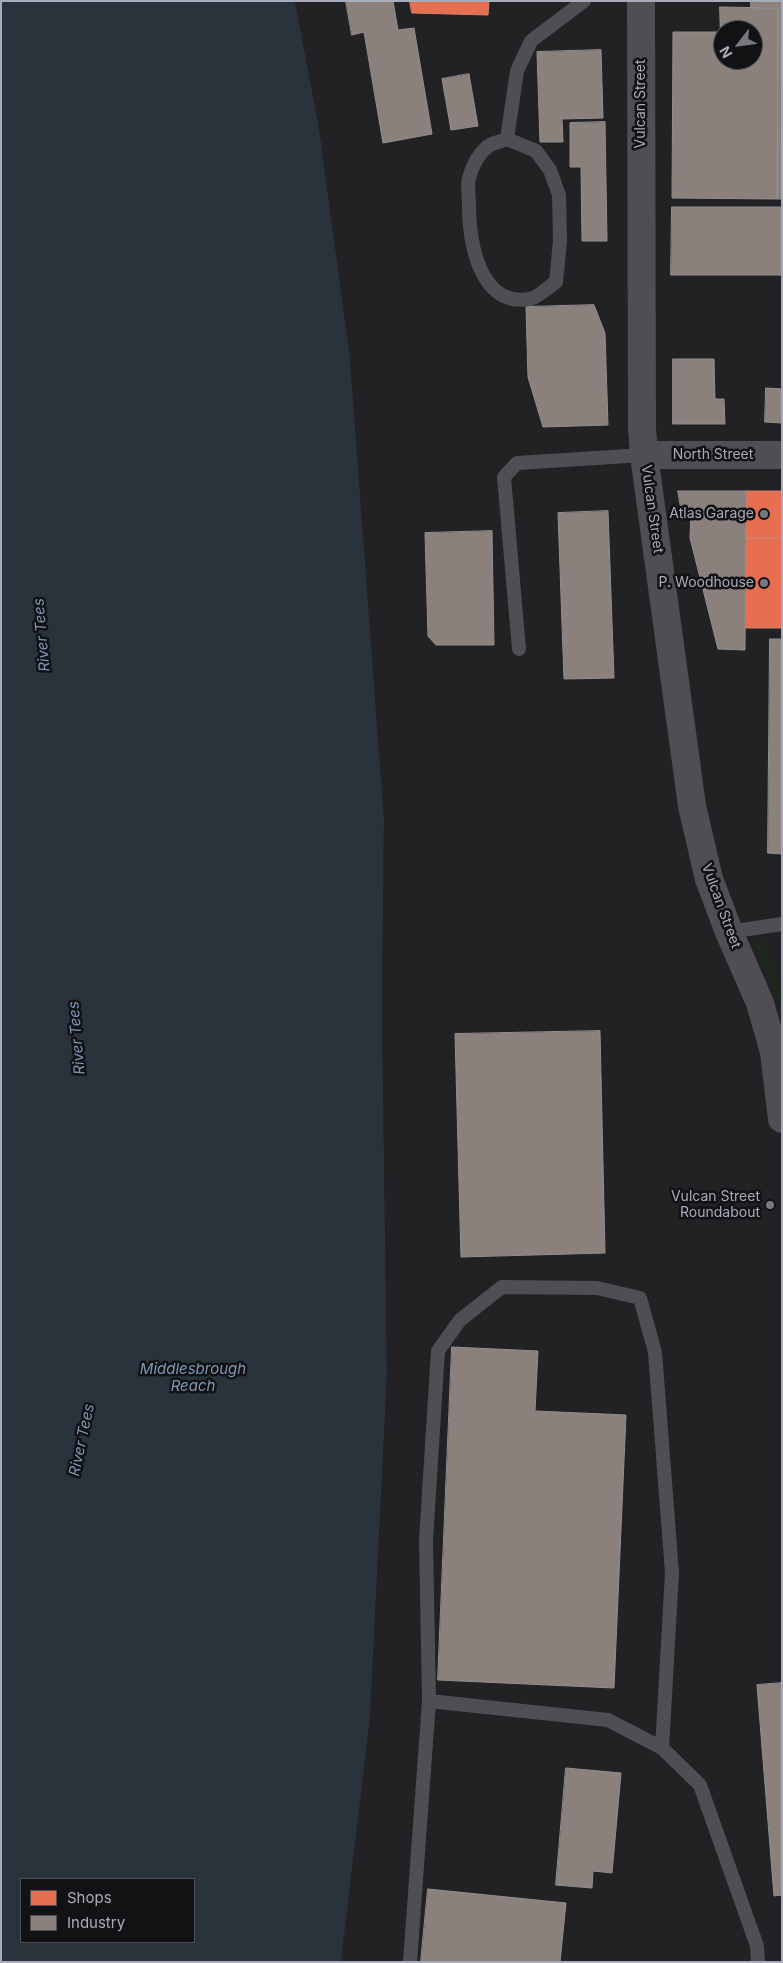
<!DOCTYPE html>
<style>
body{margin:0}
#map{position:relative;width:783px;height:1963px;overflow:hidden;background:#181819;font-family:Inter,sans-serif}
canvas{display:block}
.frame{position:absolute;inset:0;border:2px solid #a8acba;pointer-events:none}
.legend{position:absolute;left:20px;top:1878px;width:175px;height:65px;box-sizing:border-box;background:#121215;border:1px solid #4e5057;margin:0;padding:6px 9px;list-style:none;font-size:15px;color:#a8acba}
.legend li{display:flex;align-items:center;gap:10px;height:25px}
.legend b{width:25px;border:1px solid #4e5057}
.north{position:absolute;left:713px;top:20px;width:50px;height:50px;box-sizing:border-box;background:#121215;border:1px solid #4e5057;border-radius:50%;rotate:240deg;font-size:14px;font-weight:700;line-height:20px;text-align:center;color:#a8acba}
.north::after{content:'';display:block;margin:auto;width:18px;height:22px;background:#767882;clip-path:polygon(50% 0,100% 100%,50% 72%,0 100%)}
</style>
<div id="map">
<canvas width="783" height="1963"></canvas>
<div class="frame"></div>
<ul class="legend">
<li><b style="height:14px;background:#e76f51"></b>Shops</li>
<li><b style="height:14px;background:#8a817c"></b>Industry</li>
</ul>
<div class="north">N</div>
</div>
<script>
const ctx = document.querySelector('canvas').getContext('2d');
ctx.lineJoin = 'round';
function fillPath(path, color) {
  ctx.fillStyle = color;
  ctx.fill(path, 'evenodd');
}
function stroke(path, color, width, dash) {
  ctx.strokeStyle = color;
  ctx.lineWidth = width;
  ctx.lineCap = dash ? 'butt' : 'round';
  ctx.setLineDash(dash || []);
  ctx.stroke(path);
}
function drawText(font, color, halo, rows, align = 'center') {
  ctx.font = font + ' Inter,sans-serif';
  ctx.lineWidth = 5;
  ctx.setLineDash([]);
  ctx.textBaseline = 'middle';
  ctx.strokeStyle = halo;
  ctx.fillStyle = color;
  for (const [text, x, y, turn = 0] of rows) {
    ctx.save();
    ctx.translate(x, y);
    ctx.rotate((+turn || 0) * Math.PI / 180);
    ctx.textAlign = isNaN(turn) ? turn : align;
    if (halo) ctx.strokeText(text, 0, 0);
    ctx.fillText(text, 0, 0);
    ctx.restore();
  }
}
fillPath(new Path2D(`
 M295 1H782V1962H341L370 1718 387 1376 382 1009 384 819 350 358 319 128ZM723 30H753V60H723Z`), '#222225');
fillPath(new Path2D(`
 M765 937 782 994V1016L774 991 753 946 756 940Z`), '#1e2620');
fillPath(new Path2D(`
 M1 1H295L319 128 350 358 384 819 382 1009 387 1376 370 1718 341 1962H1ZM21 1879H194V1942H21Z`), '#2a323c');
const shops = new Path2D(`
 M410 1H489L488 15 412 13Z
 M746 491H782V538H746Z
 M746 538H782V628H745Z`);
fillPath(shops, '#e76f51');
stroke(shops, '#d48170', 1);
const industry = new Path2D(`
 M346 1H393L398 30 414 28 432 134 383 143 364 32 352 35Z
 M751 1H782V199H777L778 8H751Z
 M720 7 778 8 777 199 672 198 673 32H720ZM723 30H753V60H723Z
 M601 50 603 118 562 119 563 142H540L537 52Z
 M469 74 478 126 451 130 442 79Z
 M605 122 607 241H582L581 167H570V123Z
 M672 207H782V275H671Z
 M594 305 605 333 608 425 543 427 528 377 526 307Z
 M673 359H714L715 399H724L725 424H673Z
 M766 388 782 389V423L765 422Z
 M678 491H746L745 650 718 649 690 538 691 513H682Z
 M608 511 614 678 564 679 558 513Z
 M492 531 494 645H436L428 636 425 533Z
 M770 639H782V854L768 853Z
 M600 1031 605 1253 461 1257 455 1034Z
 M452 1347 538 1351 535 1411 626 1415 614 1688 438 1680Z
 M782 1683V1895L774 1896 757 1685Z
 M566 1768 621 1773 612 1873 593 1871 592 1888 556 1885Z
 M428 1889 566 1903 560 1962H421Z`);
fillPath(industry, '#8a817c');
stroke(industry, '#938e8f', 1);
stroke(new Path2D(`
 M507 139 536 151 550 170 559 195 560 241 556 282C548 287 539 297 530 299 479 308 469 241 469 204 469 196 467 186 469 178 472 167 478 155 486 148 491 143 500 142 507 139Z
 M507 139 517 71 531 41 584 1
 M519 649 504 477 517 463 644 455
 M729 932 782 924
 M429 1701 426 1540 438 1351 460 1320 502 1287 597 1288 640 1298 655 1352 672 1573 662 1748
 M410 1962 429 1701 608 1720 662 1748 700 1785 757 1946 758 1962`), '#4e4e53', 14);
stroke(new Path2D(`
 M644 455H782`), '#4e4e53', 28);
stroke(new Path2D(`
 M641 1 642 428 644 455 692 806 709 879 729 932 760 1003 774 1052 782 1119`), '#4e4e53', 28);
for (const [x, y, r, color] of [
 [764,514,5,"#767882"],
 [764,583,5,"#767882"],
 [770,1205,5,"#767882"]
]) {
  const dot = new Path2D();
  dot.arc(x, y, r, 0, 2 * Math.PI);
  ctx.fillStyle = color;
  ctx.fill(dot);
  stroke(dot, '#121215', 2);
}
drawText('14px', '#a8acba', '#121215', [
 ["Vulcan Street",641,104,-90],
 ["North Street",713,455],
 ["Vulcan Street",652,509,82],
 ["Vulcan Street",721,906,70]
]);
drawText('14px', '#a8acba', '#121215', [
 ["Atlas Garage",754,514],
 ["P. Woodhouse",754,583],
 ["Vulcan Street",760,1197],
 ["Roundabout",760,1213]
], 'right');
drawText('italic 15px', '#7d97b8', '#121215', [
 ["River Tees",42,635,-95],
 ["River Tees",77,1038,-95],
 ["Middlesbrough",193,1369],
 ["Reach",193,1386],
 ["River Tees",82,1440,-78]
]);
</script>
